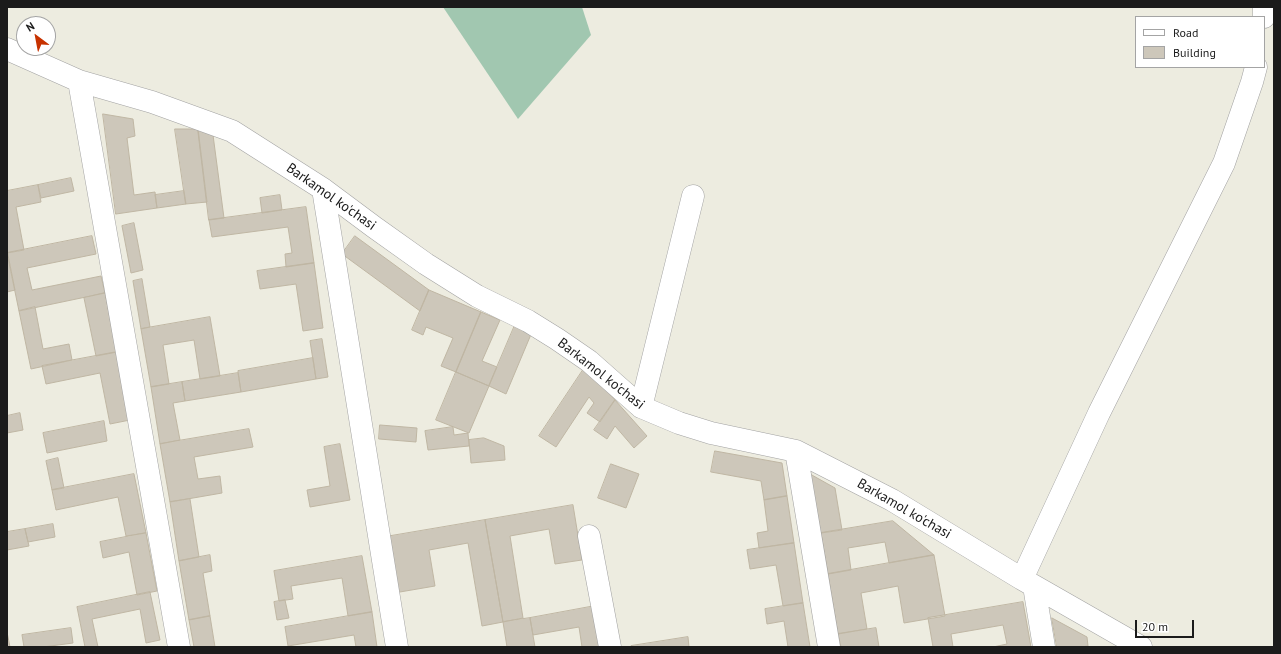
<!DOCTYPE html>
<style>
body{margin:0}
#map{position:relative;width:1281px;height:654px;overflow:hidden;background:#edece0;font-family:"PT Sans",sans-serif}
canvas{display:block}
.frame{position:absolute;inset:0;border:8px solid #1b1b1b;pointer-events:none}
.legend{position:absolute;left:1135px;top:16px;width:130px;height:52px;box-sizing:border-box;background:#fff;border:1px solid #a4a4a4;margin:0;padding:5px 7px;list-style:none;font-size:12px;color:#1b1b1b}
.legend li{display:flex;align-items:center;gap:8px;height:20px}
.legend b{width:20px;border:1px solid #a4a4a4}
.north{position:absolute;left:16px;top:16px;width:40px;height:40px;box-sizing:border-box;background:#fff;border:1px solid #a4a4a4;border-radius:50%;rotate:328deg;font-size:11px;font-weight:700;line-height:16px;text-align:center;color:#1b1b1b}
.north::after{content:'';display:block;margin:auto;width:14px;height:18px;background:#c73200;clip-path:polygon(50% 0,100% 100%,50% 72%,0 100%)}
.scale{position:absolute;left:1135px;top:620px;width:59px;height:18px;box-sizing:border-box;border:2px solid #1b1b1b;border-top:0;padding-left:5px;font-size:12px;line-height:14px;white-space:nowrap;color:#1b1b1b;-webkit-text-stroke:3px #fff;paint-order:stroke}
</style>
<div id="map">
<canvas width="1281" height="654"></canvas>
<div class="frame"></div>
<ul class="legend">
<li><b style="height:5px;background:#fff"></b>Road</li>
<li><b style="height:11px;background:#cdc7ba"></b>Building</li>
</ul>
<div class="north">N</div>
<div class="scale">20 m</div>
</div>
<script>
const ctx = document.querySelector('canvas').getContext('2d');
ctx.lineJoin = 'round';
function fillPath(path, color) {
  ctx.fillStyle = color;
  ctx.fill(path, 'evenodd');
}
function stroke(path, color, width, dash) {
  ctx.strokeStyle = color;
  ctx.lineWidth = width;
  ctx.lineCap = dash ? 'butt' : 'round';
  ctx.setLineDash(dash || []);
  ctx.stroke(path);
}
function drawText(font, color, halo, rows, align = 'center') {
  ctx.font = font + ' "PT Sans",sans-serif';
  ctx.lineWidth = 4;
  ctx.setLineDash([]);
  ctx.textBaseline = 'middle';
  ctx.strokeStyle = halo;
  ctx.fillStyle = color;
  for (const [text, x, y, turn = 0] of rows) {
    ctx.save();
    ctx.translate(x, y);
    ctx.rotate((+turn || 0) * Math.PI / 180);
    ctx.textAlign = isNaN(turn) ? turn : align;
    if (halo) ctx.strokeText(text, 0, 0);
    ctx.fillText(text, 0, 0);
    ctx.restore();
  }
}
fillPath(new Path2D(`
 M443 7H582L591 35 518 119Z`), '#a1c7b0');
const building = new Path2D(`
 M103 114 133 119 135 136 127 138 134 195 155 192 157 208 116 214Z
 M175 129H198L207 202 186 204Z
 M198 129 213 135 224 218 209 220Z
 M71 178 74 191 41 198 38 185Z
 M38 185 41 202 16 207 24 250 7 253V191Z
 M184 191 186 204 157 208 155 195Z
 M280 195 282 210 262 213 260 198Z
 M306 207 314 263 286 267 285 254 292 253 288 227 212 237 209 220Z
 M134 223 143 270 131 273 122 226Z
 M92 236 96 254 27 268 32 290 101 276 105 293 19 311 7 253Z
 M355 236 429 290 420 311 342 254Z
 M7 250 15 290 7 292Z
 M314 263 323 328 303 331 296 284 260 289 257 271Z
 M142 279 150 327 141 329 133 281Z
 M429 290 481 312 456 372 441 366 453 338 426 327 423 335 412 330Z
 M105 293 117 352 96 356 84 298Z
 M35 307 43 349 69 344 72 360 31 369 19 311Z
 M481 312 500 320 482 361 497 367 489 386 456 372Z
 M210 317 220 376 200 379 194 340 163 345 169 384 151 387 141 329Z
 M515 325 532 332 506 394 489 386Z
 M322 339 328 377 316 379 310 341Z
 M117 352 130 420 110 424 100 373 46 384 42 366Z
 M313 358 316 379 241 392 238 371Z
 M585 367 615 400 600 422 587 413 594 403 589 397 556 447 539 436Z
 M456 372 489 386 469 433 436 420Z
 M238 373 241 392 185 401 182 382Z
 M182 382 185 401 173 403 180 440 160 444 151 387Z
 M615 400 647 436 634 448 615 426 607 439 594 430Z
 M20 413 23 430 7 433V416Z
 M104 421 107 441 47 453 43 433Z
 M380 425 417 428 416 442 379 439Z
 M453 427 454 435 468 433 469 446 428 450 425 431Z
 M249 429 253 447 194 457 198 479 220 476 222 493 170 502 160 444Z
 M484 438 504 446 505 460 471 463 469 440Z
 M340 444 350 500 310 507 307 490 330 486 324 447Z
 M715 451 782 463 787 496 764 500 761 481 711 472Z
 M58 458 64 488 52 490 46 461Z
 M611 464 639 474 626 508 598 498Z
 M134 474 146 533 126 536 118 497 56 510 52 490Z
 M810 474 835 488 842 530 821 533Z
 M787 496 794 543 759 548 757 533 768 531 764 500Z
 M190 499 199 557 179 561 170 502Z
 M573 505 582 560 555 564 549 529 510 536 523 618 503 622 485 520Z
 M485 520 503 622 482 626 468 543 429 550 435 586 394 593 385 537Z
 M893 521 934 555 889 563 885 542 848 548 851 570 828 574 821 533Z
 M53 524 55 537 28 542 25 529Z
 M25 529 29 546 7 550V532Z
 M146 533 157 591 137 595 129 552 103 558 100 542Z
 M794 543 803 603 783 606 776 565 750 569 747 550Z
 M210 555 212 571 203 573 210 616 189 620 179 561Z
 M934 555 945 616 904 623 898 586 861 593 867 629 838 634 828 574Z
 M362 556 372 612 348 616 342 578 291 586 293 599 279 601 274 571Z
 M150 592 160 640 146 643 140 609 92 619 98 647H85L77 607Z
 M285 600 289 618 277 620 274 602Z
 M1023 602 1031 647H993L1007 644 1003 625 951 634 953 647H933L928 618Z
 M803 603 810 647H788L784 621 767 624 765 609Z
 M595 606 602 647H582L579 627 533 635 530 618Z
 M372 612 377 647H356L354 635 288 646 285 627Z
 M210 616 215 647H194L189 620Z
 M530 618 535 647H507L503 622Z
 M1052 618 1087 637 1088 646 1081 647H1057Z
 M71 628 73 643 43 647H24L22 635Z
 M876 628 879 647H841L838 634Z
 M7 632 10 647H7Z
 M688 637 689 647H631V646Z`);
fillPath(building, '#cdc7ba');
stroke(building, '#bfb6a3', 1);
const minor = new Path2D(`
 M1264 17V7
 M7 49 79 81 152 102 232 131 323 189 374 227 426 264 477 296 528 321 557 339 589 361 641 407 679 423 711 433 796 451 892 500 1022 579 1141 647
 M79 81 179 647
 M323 189 397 647
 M641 407 693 196
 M796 451 829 647
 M589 536 610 647
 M1022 579 1099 413 1224 163 1252 82 1256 67
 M1034 586 1044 647`);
stroke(minor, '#a2a2a2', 23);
stroke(minor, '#fff', 22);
drawText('14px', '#1b1b1b', '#fff', [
 ["Barkamol ko'chasi",331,197,35],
 ["Barkamol ko'chasi",601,374,38],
 ["Barkamol ko'chasi",904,509,30]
]);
</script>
